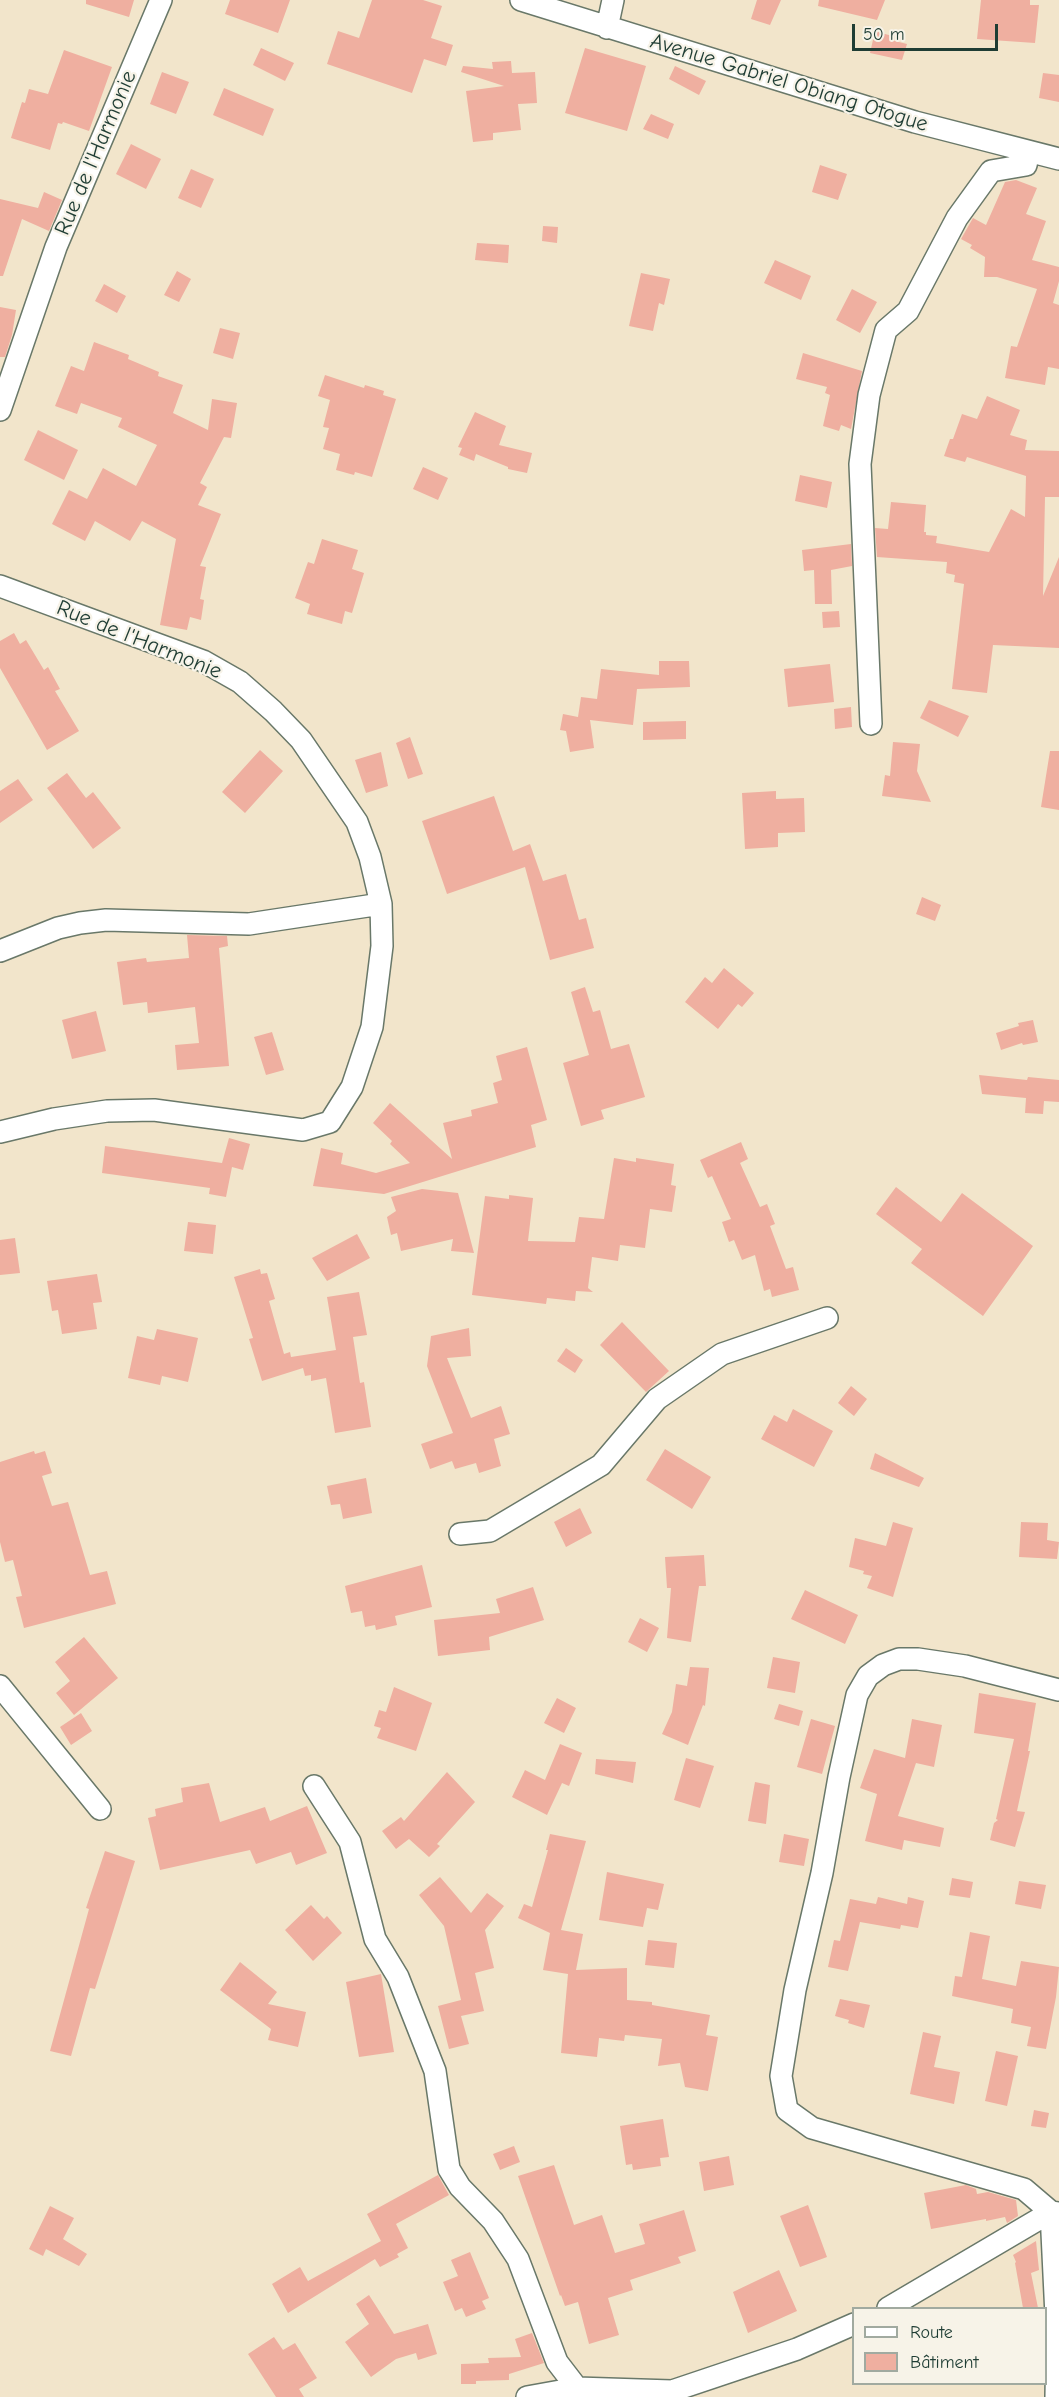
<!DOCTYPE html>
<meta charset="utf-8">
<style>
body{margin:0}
#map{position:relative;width:1059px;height:2397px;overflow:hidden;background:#f2e5cb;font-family:"Comic Neue",sans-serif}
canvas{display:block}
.legend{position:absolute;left:852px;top:2307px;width:195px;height:78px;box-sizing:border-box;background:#f7f3e8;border:2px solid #a1aaa0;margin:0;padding:8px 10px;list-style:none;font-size:18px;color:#1f3d34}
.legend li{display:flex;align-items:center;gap:12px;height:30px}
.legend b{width:30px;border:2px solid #a1aaa0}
.scale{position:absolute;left:852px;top:24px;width:146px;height:27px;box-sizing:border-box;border:3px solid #1f3d34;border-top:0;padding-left:8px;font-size:18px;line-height:21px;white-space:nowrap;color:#1f3d34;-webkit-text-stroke:4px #f7f3e8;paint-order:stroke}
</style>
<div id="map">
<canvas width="1059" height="2397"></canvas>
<ul class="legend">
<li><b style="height:8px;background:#fff"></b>Route</li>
<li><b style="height:16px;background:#efafa0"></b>Bâtiment</li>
</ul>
<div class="scale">50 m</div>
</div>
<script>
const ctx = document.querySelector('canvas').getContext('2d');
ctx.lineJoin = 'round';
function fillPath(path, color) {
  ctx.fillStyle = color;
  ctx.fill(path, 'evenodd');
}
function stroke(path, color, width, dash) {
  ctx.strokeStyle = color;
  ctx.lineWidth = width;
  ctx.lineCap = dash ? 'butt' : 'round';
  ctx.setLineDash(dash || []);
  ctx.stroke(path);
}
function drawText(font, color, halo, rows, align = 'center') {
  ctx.font = font + ' "Comic Neue",sans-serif';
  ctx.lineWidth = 4.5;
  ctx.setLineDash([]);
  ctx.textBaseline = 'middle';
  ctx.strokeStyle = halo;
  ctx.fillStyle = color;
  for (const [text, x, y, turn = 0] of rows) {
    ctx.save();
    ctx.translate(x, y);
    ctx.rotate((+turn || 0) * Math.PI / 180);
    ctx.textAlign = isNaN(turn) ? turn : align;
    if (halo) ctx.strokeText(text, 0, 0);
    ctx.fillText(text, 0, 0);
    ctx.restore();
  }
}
fillPath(new Path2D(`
 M86 0H134L129 17 86 4Z
 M230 0H290L278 33 225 14Z
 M372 0H423L442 6 431 38 453 45 446 66 424 59 412 93 327 64 338 31 359 38Z
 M757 0H781L770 25 751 19Z
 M819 0H885L877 20 818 6Z
 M981 0H1030V5H1039L1035 43 977 39Z
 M875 31 892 36 891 40 907 44 902 60 870 53Z
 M261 48 294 63 285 81 253 65Z
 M585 48 646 66 627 131 565 113Z
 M64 50 112 67 89 131 63 122 62 124 58 123 50 150 11 138 22 102 25 103 29 89 48 94Z
 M511 61 512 73 535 72 537 103 518 104 521 130 493 133V140L473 142 466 91 504 86 461 72 463 66 493 69 492 62Z
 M675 66 706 81 699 95 669 79Z
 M162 72 189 82 176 114 150 104Z
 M1043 73 1059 75V102L1039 98Z
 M224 88 274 109 263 136 213 115Z
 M651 114 674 124 668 139 643 129Z
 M131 144 161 159 146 189 116 174Z
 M820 165 847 174 838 200 812 192Z
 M191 169 214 179 201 208 178 198Z
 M1016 180 1037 188 1026 214 1046 221 1032 260 1059 267V281L1053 303 1059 305V369L1048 367 1045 385 1005 378 1011 346 1017 347 1037 289 997 277H984L985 257 970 248 972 245 961 239 973 218 986 225 1005 182Z
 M44 192 62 200 49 231 22 219 3 276H0V199L38 208Z
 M543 226 558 227 557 243 542 241Z
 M477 243 509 245 508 263 475 260Z
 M775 260 811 276 801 300 764 283Z
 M177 271 191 279 179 302 164 295Z
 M641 273 670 279 664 305 659 303 653 331 629 326Z
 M104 284 126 296 117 313 95 301Z
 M852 289 877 302 860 333 836 320Z
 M0 307 16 310 12 335 5 357H0Z
 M220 328 240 333 233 359 213 353Z
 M94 342 129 355 128 359 159 372 158 376 183 385 173 413 208 430 212 399 237 403 231 438 224 437 200 483 207 487 198 505 221 514 200 566 206 567 200 599 204 600 201 620 190 617 187 630 160 625 176 539 142 521 130 541 95 521 85 541 52 524 69 490 87 499 103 468 136 486 157 445 118 427 122 418 81 403 77 414 55 406 71 366 84 371Z
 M803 353 862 371 851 429 841 425 839 431 823 426 830 395 825 393 827 387 796 379Z
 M325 375 364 388 365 385 384 391 383 395 396 399 372 477 355 472 354 475 336 470 340 454 323 449 329 428 323 427 330 400 318 396Z
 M987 396 1020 410 1010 435 1027 440 1025 450 1059 451V497H1045L1043 596 1059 557V648L993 645 987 693 952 689 964 584 954 582 955 575 946 573 947 562 877 557 875 528 888 529 891 502 926 505 924 532H926V535L937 536 936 543 989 552 1011 509 1025 517 1026 476 967 457 965 462 944 456 950 439H953L962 414 977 419Z
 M475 412 506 426 499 445 532 453 527 473 508 469V467L476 454 474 461 459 455 462 448 458 447Z
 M38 430 78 450 64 480 24 460Z
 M423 467 448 478 438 500 413 489Z
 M800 475 832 482 827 508 795 501Z
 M322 539 358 550 352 569 364 573 352 613 345 611 342 624 307 614 310 604 295 598 308 562 314 564Z
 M851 544 852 566 831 570 832 604H815L814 570 804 571 802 550Z
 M839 611 840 627 823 628 822 612Z
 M14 633 20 644 26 640 44 670 48 667 60 689 55 691 79 731 47 750 0 668V641Z
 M659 661H689L690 687 637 689 633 725 590 720 594 748 570 752 566 731 560 730 563 714 578 717 581 697 597 699 601 669 659 675Z
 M830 664 834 702 788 707 784 669Z
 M929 700 969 716 958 737 920 718Z
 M851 707 852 727 835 729 834 709Z
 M686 721V739L643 740V722Z
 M410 737 423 774 408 779 396 743Z
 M893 742 920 744 917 771 931 802 882 796 885 775 890 776Z
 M260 750 283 771 245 813 222 792Z
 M1050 751H1059V810L1041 807Z
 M381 752 388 786 366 793 355 760Z
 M67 773 86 798 93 792 121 828 93 849 47 788Z
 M18 779 33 800 0 823V791Z
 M776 791V799L804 798 805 832 778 833V847L745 849 742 793Z
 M494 796 513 851 530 844 543 881 566 874 579 920 586 918 594 948 550 960 525 867 447 894 422 821Z
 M922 897 941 905 935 921 916 914Z
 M187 935 227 936 228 946 219 948 229 1066 177 1070 175 1045 199 1043 195 1007 148 1013 147 1002 123 1005 117 962 146 958 147 962 189 958Z
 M724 968 754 993 742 1007 738 1004 718 1029 685 1002 705 977 712 983Z
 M585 987 593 1012 600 1010 611 1049 629 1044 645 1097 601 1110 604 1119 581 1126 563 1063 589 1055 571 992Z
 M96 1011 106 1051 72 1059 62 1020Z
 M1033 1020 1038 1042 1023 1045 1022 1043 1001 1050 996 1033 1019 1026 1018 1023Z
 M272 1032 284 1070 266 1075 254 1037Z
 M527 1047 547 1120 531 1125 536 1147 384 1194 313 1186 321 1148 343 1153 341 1164 376 1173 410 1163 390 1144 392 1141 373 1123 390 1103 452 1159 443 1123 472 1116 471 1110 498 1103 493 1083 502 1080 496 1056Z
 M979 1075 1027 1080 1028 1077 1059 1080V1102L1044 1101 1043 1114 1025 1113 1026 1098 982 1094Z
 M229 1138 250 1144 243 1170 232 1167 226 1197 209 1194 210 1188 102 1173 105 1146 222 1163Z
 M741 1142 748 1159 740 1163 760 1207 767 1204 775 1224 770 1226 786 1269 793 1267 799 1290 772 1297 770 1289 764 1291 755 1255 742 1260 734 1240 729 1242 722 1222 731 1219 712 1176 708 1178 700 1160Z
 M614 1158 636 1162V1158L674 1164 671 1185 676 1186 672 1212 650 1209 645 1248 620 1245 618 1261 592 1257 588 1288 593 1292 576 1291 575 1301 547 1298 546 1304 472 1295 485 1196 509 1199V1195L533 1198 528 1241 575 1242 579 1217 604 1219Z
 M896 1187 941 1222 962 1193 1033 1246 983 1316 911 1263 922 1249 876 1214Z
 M422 1189 458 1193 474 1253 451 1251 453 1239 401 1251 397 1233 391 1235 387 1217 396 1211 391 1197Z
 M188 1222 216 1225 213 1254 184 1251Z
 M357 1234 370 1258 327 1281 312 1258Z
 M15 1238 20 1273 0 1275V1240Z
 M260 1269 261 1274 267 1273 275 1299 269 1301 284 1354 290 1352 291 1357 336 1350 327 1297 359 1292 367 1335 353 1337 360 1383 364 1382 371 1427 335 1433 326 1378 311 1381V1375L305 1376 303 1368 262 1381 249 1339 253 1338 234 1277Z
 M97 1274 102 1302 93 1303 97 1329 62 1334 58 1310 52 1311 47 1281Z
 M622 1322 669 1371 646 1392 600 1345Z
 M469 1328 471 1356 447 1358 471 1418 501 1406 510 1434 494 1439 501 1466 479 1473 476 1463 455 1469 452 1461 430 1469 421 1444 453 1433 427 1366 431 1336Z
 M157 1329 198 1338 188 1382 162 1376 160 1385 128 1378 137 1336 154 1340Z
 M566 1348 583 1360 575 1373 557 1361Z
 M851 1386 867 1399 854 1416 838 1403Z
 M793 1409 833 1431 814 1467 761 1439 774 1415 787 1422Z
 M665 1449 711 1477 692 1509 646 1480Z
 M34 1451 35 1454 45 1451 52 1473 42 1476 52 1506 68 1502 90 1575 107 1571 116 1604 24 1628 16 1597 22 1596 13 1560 5 1562 0 1542V1462Z
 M875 1453 924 1478 919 1487 870 1469Z
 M366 1478 372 1513 343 1519 340 1504 331 1505 327 1486Z
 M580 1508 592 1533 566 1547 554 1522Z
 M893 1522 913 1528 893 1597 867 1588 872 1576 863 1574 864 1571 849 1567 855 1538 886 1546Z
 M1021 1522 1048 1523 1047 1540 1059 1542 1057 1559 1019 1557Z
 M704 1555 706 1586H699L691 1642 667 1638 671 1588H667L665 1557Z
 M422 1565 432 1607 395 1616 397 1625 376 1630 375 1625 365 1627 362 1611 351 1613 345 1586Z
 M533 1587 544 1620 489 1637 490 1650 438 1656 434 1620 500 1613 496 1599Z
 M805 1590 858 1615 845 1644 791 1619Z
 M640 1618 659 1628 647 1652 628 1642Z
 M84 1637 118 1678 74 1715 56 1693 70 1681 55 1662Z
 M773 1657 800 1662 795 1693 767 1688Z
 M690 1667 709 1668 705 1706 703 1705 688 1745 662 1734 672 1712 676 1684 687 1686Z
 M394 1687 432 1703 416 1751 377 1738 381 1728 374 1726 379 1710 386 1712Z
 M979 1693 1036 1703 1028 1751H1030L1017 1811 1025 1812 1015 1847 990 1840 994 1823 998 1820 996 1819 1014 1739 974 1733Z
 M557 1698 576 1708 564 1733 544 1723Z
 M779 1704 803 1711 799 1726 774 1719Z
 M81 1713 92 1731 71 1745 60 1727Z
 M811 1719 835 1726 822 1774 797 1767Z
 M912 1719 942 1725 934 1767 916 1763 898 1816 944 1828 940 1847 904 1840 902 1850 865 1841 877 1794 860 1788 874 1749 905 1758Z
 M560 1744 582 1753 569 1786 562 1783 547 1815 512 1797 525 1770 545 1780Z
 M686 1758 714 1766 700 1808 674 1800Z
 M596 1759 636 1762 633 1783 595 1774Z
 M447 1772 475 1802 437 1844 440 1846 429 1857 409 1839 396 1849 382 1831 401 1817 404 1821Z
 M755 1782 770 1785 766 1824 748 1821Z
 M209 1783 220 1822 265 1807 270 1821 307 1806 327 1853 296 1865 291 1852 256 1864 250 1850 160 1870 148 1818 156 1816 155 1809 183 1802 181 1788Z
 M550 1834 586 1841 561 1930 583 1934 576 1970 627 1968V2000L652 2002V2005L710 2015 706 2035 718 2037 708 2091 685 2087 680 2063 658 2066 662 2039 625 2035 624 2041 599 2038 597 2057 561 2053 568 1974 543 1970 550 1933 518 1918 524 1904 532 1907 548 1850H546Z
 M784 1834 809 1839 804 1866 779 1862Z
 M105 1851 135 1861 95 1989 90 1988 71 2056 50 2051 89 1909 86 1908Z
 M607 1872 664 1884 658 1910 647 1908 643 1927 599 1920Z
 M440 1877 471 1913 487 1893 504 1906 485 1930 494 1968 475 1973 484 2011 461 2016 469 2044 449 2049 438 2006 461 2000 444 1926 419 1895Z
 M952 1878 973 1882 970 1898 949 1895Z
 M1019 1881 1046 1885 1041 1909 1015 1904Z
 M878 1897 907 1904 908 1897 924 1901 918 1928 901 1925 900 1929 860 1922 848 1971 828 1967 834 1940 840 1941 850 1899 876 1904Z
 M311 1905 324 1919 327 1916 342 1933 313 1961 285 1930Z
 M970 1932 990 1936 982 1979 1016 1986 1021 1961 1059 1967 1056 1997 1046 2049 1027 2046 1031 2027 1011 2023 1013 2009 952 1996 955 1976 962 1977Z
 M648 1940 677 1943 674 1968 645 1965Z
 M240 1962 277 1992 268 2004 306 2012 298 2047 268 2040 271 2029 220 1990Z
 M381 1974 394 2052 359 2057 346 1982Z
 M840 1999 870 2005 864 2028 848 2023 849 2020 835 2016Z
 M923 2032 941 2036 934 2067 960 2072 954 2104 910 2094Z
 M996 2051 1018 2056 1007 2106 985 2101Z
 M1034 2110 1049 2113 1046 2128 1031 2126Z
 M663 2119 669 2157 660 2158 661 2166 633 2170 632 2164 626 2165 620 2126Z
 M514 2146 520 2162 500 2170 493 2154Z
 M729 2156 734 2185 704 2191 699 2162Z
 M554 2165 574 2225 602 2215 615 2253 645 2244 639 2224 684 2210 696 2251 678 2257 681 2263 630 2280 633 2290 608 2298 619 2335 589 2344 578 2302 565 2306 561 2295 560 2296 518 2176Z
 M438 2175 449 2195 396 2224 408 2248 397 2254 399 2257 380 2267 375 2259 288 2313 272 2284 300 2267 308 2281 381 2241 367 2214Z
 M966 2185 976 2189 977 2194 988 2192 1016 2200 1018 2216 1007 2223 1005 2217 986 2221V2219L931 2229 924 2193Z
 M808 2205 827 2257 800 2267 780 2216Z
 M50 2206 74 2218 63 2239 87 2254 79 2266 46 2249 43 2256 29 2249Z
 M1036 2241 1039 2270 1031 2273 1038 2308H1023L1015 2263 1016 2262 1013 2255Z
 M470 2252 489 2298 482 2301 486 2309 466 2317 462 2308 455 2311 443 2282 458 2276 451 2260Z
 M779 2270 797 2311 748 2333 733 2292Z
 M369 2295 394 2334 428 2324 437 2354 418 2360 416 2353 396 2359 371 2377 345 2342 369 2324 356 2304Z
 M532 2333 544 2363 509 2374V2380L476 2381V2384H461V2364L489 2363 488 2358 521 2357 515 2339Z
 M274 2337 283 2350 295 2343 317 2378 299 2389 304 2397H276L248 2354Z`), '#efafa0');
const minor = new Path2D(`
 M521 0 915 122 1059 159
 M607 28 613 0
 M0 410 56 247 161 0
 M0 586 203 661 240 682 273 711 301 740 357 822 370 857 381 904 382 946 372 1027 352 1087 330 1122 303 1130 154 1110 107 1111 54 1119 0 1132
 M871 724 860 464 869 395 886 330 908 311 957 218 991 171 1026 165 1029 152
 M0 951 58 928 80 923 106 920 249 924 381 904
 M460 1534 490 1531 601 1465 657 1399 722 1354 827 1318
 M0 1686 100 1809
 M1059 1690 965 1666 918 1659H899L883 1665 868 1676 857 1695 839 1777 822 1873 795 1990 781 2076 787 2110 812 2128 1024 2189 1051 2212 1059 2213
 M314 1786 350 1842 375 1939 398 1977 435 2071 449 2169 460 2187 493 2221 518 2259 557 2362 577 2388
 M1051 2212 1057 2337 1056 2397
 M888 2308 1051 2212
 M527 2397 577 2388 672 2391 797 2349 854 2324`);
stroke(minor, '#697869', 24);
stroke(minor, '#fff', 21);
drawText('22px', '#1f3d34', '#f7f3e8', [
 ["Avenue Gabriel Obiang Otogue",789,83,17],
 ["Rue de l'Harmonie",96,153,-67],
 ["Rue de l'Harmonie",139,640,22]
]);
</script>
